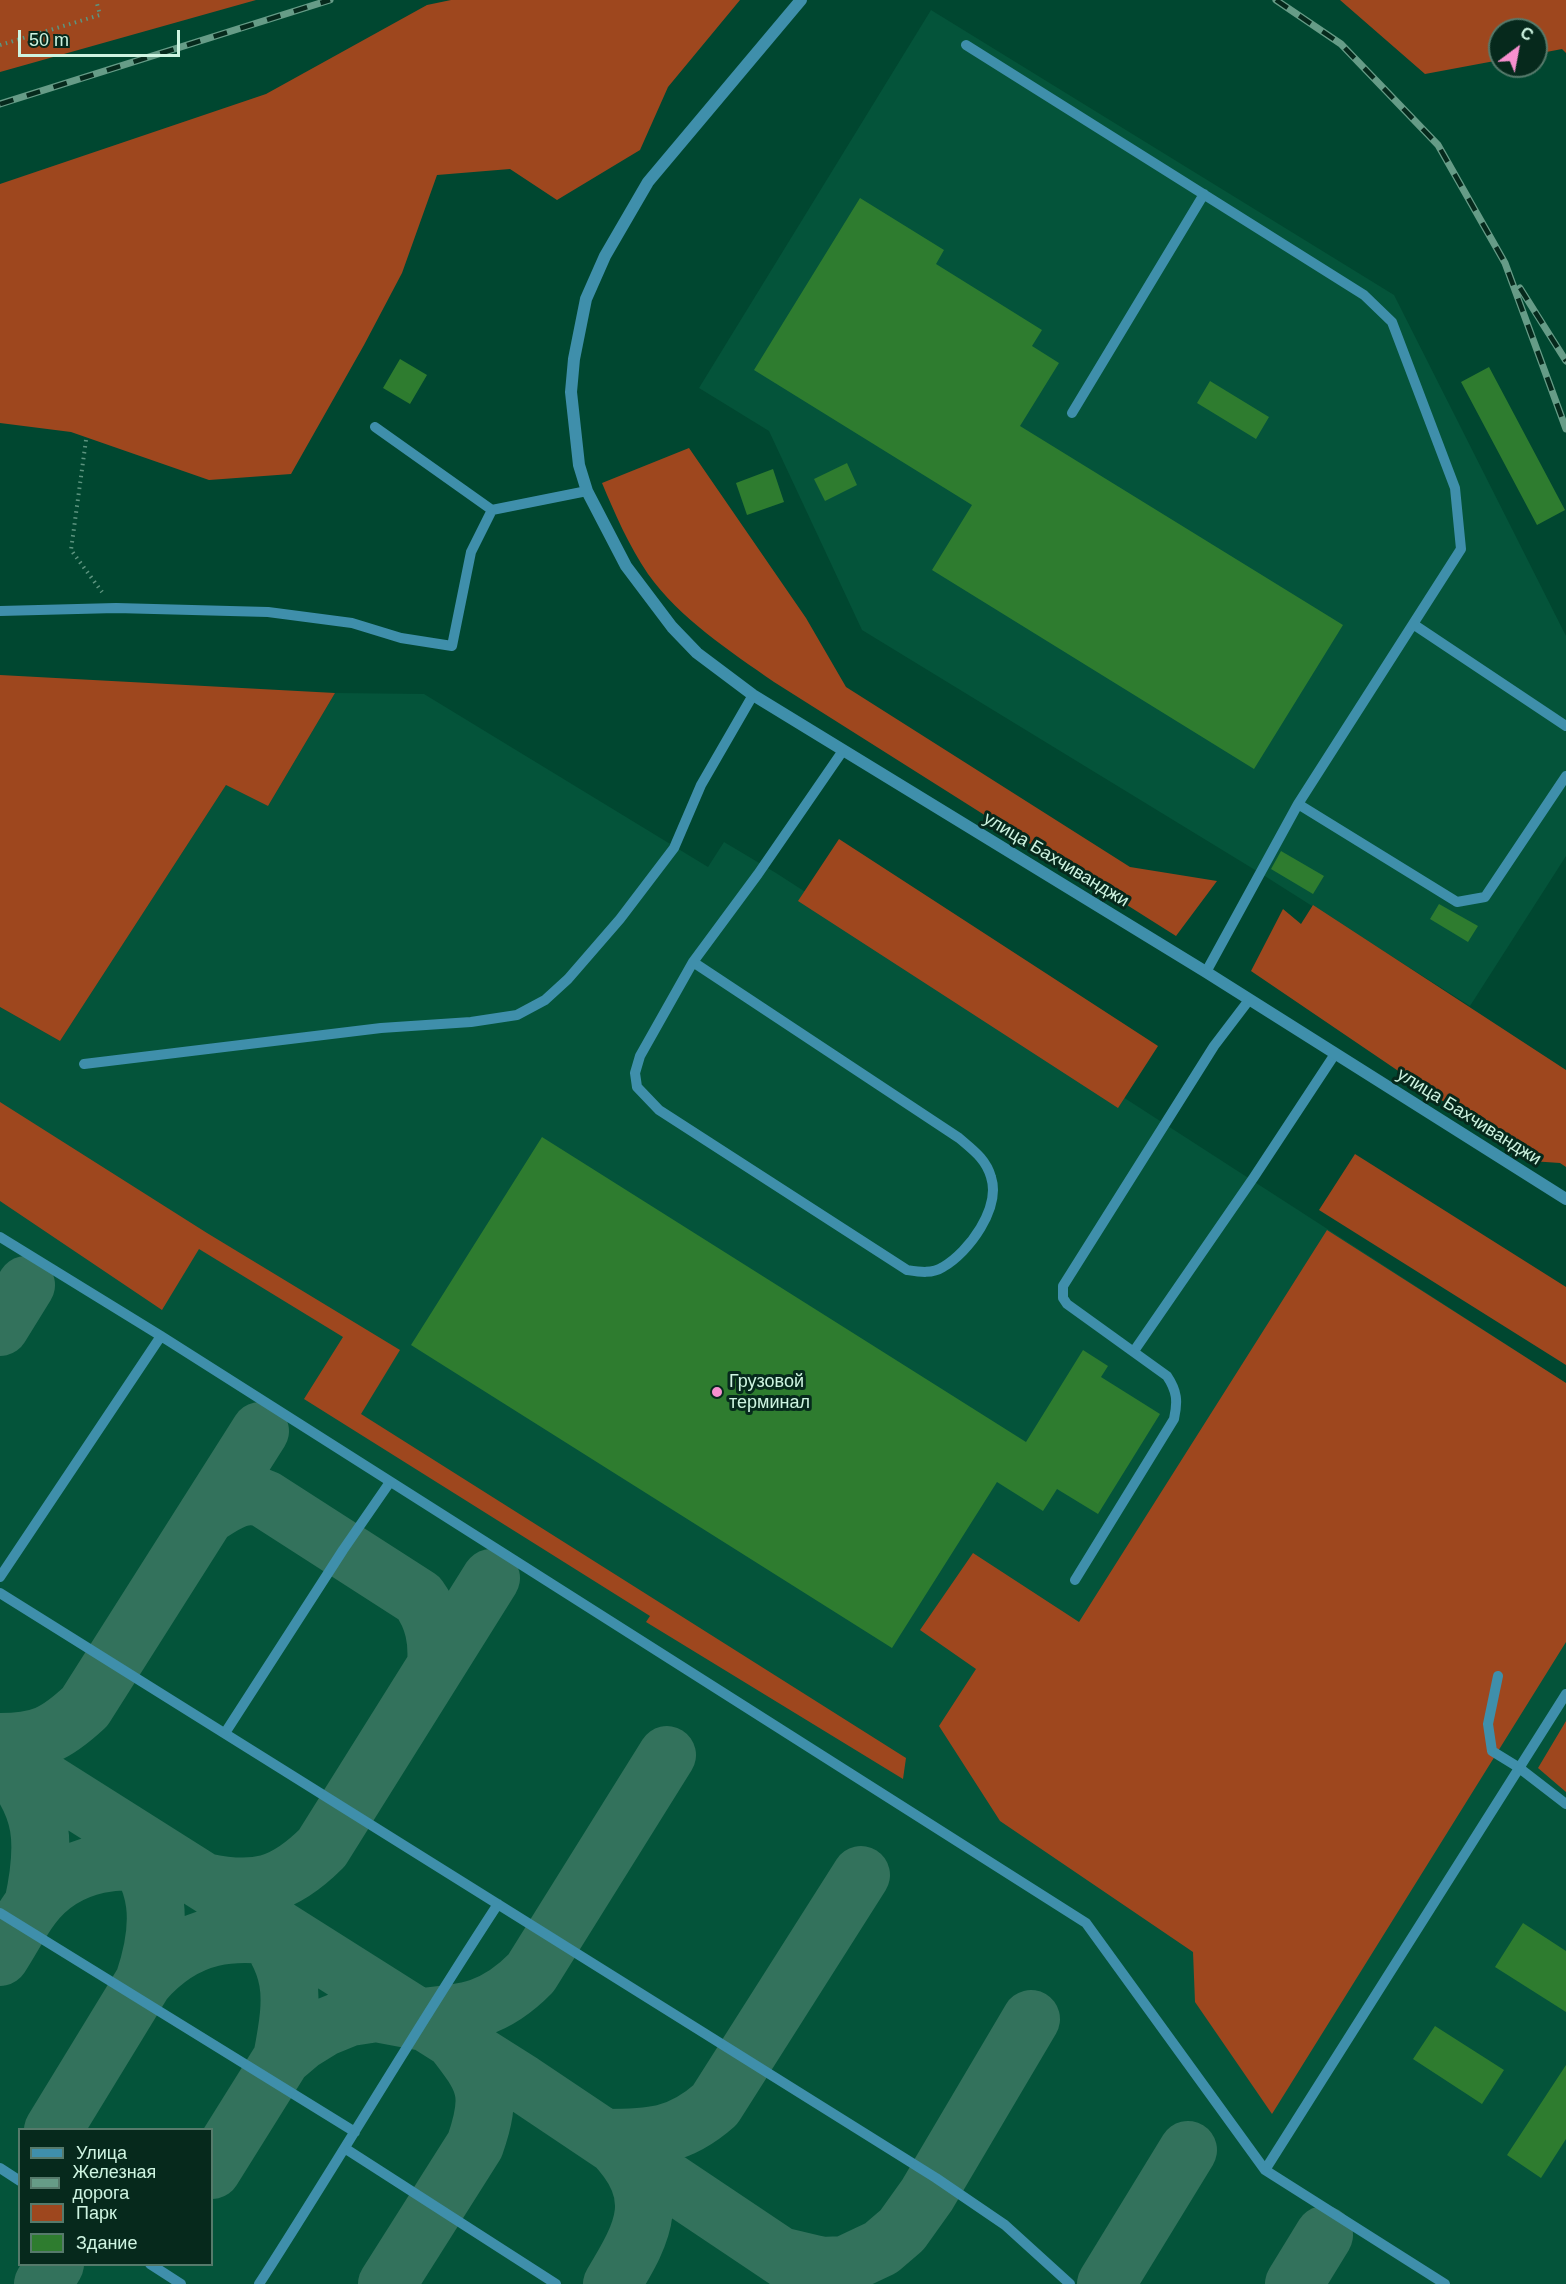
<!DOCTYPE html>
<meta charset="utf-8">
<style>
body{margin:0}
#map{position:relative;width:1566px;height:2284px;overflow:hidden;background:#004730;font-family:Helvetica,sans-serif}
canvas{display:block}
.legend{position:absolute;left:18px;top:2128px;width:195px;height:138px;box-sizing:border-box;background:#06291c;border:2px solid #567a6b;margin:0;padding:8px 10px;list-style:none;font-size:18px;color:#cef4e1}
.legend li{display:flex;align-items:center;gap:12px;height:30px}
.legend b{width:30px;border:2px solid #567a6b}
.north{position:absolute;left:1488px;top:18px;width:60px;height:60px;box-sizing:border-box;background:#06291c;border:2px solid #567a6b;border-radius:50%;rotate:32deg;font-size:16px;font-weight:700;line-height:24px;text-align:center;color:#cef4e1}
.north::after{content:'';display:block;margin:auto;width:21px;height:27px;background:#f790cf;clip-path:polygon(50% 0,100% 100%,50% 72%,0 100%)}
.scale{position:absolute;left:18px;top:30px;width:162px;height:27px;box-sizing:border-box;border:3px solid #cef4e1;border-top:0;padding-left:8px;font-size:18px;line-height:21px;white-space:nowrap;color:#cef4e1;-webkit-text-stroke:4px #06291c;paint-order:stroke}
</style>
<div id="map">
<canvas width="1566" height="2284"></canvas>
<ul class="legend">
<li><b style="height:8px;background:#3f8fab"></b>Улица</li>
<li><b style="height:8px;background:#669c87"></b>Железная дорога</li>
<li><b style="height:16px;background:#9e471e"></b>Парк</li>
<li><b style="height:16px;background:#2e7c2f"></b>Здание</li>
</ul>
<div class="north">С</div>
<div class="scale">50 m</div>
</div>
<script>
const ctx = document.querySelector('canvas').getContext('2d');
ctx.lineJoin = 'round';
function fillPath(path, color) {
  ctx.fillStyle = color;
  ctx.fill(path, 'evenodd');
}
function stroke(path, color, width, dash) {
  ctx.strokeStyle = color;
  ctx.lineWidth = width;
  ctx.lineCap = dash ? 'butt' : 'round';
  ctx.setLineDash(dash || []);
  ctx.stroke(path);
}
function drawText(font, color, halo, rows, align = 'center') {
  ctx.font = font + ' Helvetica,sans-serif';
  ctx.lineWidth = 6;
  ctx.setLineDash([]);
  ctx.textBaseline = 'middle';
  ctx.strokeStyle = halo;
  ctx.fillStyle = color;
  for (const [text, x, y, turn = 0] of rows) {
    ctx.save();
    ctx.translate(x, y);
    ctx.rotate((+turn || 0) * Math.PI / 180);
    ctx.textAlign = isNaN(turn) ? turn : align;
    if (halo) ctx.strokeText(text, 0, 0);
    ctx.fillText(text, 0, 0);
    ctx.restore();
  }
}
fillPath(new Path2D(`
 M931 10 1394 295 1566 636V856L1470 1006 1260 873 862 630 769 431 699 388Z
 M335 693 424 694 708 867 724 842 776 873 1566 1383V2284H0V1007L60 1041 226 785 268 806ZM20 2130H212V2264H20Z`), '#04543a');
fillPath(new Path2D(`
 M0 0H256L0 72Z
 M451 0H740L668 87 640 150 557 200 510 169 437 175 402 273 364 345 291 474 209 480 71 432 0 423V184L266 94 427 5Z
 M1340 0H1566V53L1562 49 1536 54V30H1500V60L1425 74Z
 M689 448 806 618 846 687 1130 867 1217 881 1176 936 774 682C730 651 680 619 648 574 629 546 615 514 602 483Z
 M0 675 335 693 268 806 226 785 60 1041 0 1007Z
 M839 839 1158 1046 1118 1108 798 901Z
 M1313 905 1566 1070V1167L1560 1163 1531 1161 1251 971 1283 909 1301 924Z
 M0 1102 207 1233 400 1350 361 1414 906 1758 903 1779 646 1622 650 1616 304 1399 343 1337 199 1249 162 1310 0 1201Z
 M1355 1154 1566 1287V1365L1319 1210Z
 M1327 1230 1566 1383V1642L1272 2114 1195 2002 1193 1952 1000 1821 939 1726 976 1669 920 1630 973 1553 1079 1622Z
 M1566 1721V1792L1538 1768Z`), '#9e471e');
stroke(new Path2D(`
 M0 1327 26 1285
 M206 1516C225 1504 243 1490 265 1499L419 1598C434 1619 438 1640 436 1665
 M0 1742C40 1742 56 1734 85 1707L260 1431
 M0 1753 522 2083 822 2284
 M1 1758C46 1805 46 1845 33 1905
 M120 1834C162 1881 163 1924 144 1981
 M205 1882C256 1893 284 1886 322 1848L491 1578
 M252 1913C295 1968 295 1991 282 2058
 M0 1957C11 1940 20 1922 32 1906 66 1861 126 1852 176 1870
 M419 2017C467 2013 495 2010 531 1973L667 1755
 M53 2130 144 1981C187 1932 233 1928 294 1939
 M605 2138C651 2138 679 2137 715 2105L861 1875
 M212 2170 282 2058 302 2041 323 2028 350 2017 376 2013 424 2022
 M780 2256 822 2266 845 2265 881 2248 902 2230 927 2195 1031 2019
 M43 2284 55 2264
 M387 2284 475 2145C493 2093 486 2081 453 2039
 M612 2284C645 2230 663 2195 613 2143
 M1106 2284 1188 2150
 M1294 2284 1324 2235`), '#33725c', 58);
fillPath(new Path2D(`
 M860 198 944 250 936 264 1042 330 1032 346 1059 363 1020 426 1343 625 1254 769 932 570 972 505 754 370Z
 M400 359 427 375 410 404 383 388Z
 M1489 367 1565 510 1537 525 1461 382Z
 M1210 381 1269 417 1256 439 1197 403Z
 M847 463 857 485 825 501 814 479Z
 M773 469 784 502 747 515 736 483Z
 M1281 851 1324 876 1313 894 1271 869Z
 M1439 904 1478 926 1468 942 1430 919Z
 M542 1137 1026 1442 1083 1350 1108 1366 1101 1377 1160 1414 1098 1514 1057 1489 1043 1511 997 1482 892 1648 411 1345Z
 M1523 1923 1566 1951V2012L1495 1967Z
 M1435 2026 1504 2070 1482 2104 1413 2059Z
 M1566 2065V2139L1541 2178 1507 2155Z`), '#2e7c2f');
stroke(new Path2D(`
 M0 45 100 15 96 0
 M86 440 71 550 102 592`), '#5c947f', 4, [1.5, 4.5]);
stroke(new Path2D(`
 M966 45 1364 295 1392 322 1455 488 1461 549 1298 804 1206 972
 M1072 413 1204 194
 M375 427 492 510
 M0 611 116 608 268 612 352 623 401 638 452 646 471 552 492 510 587 491
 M1413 624 1566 726
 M1298 804 1457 902 1485 897 1566 776
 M693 962 959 1138C973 1150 986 1159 991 1177 1001 1208 969 1252 943 1267 932 1274 920 1272 907 1270L659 1110 637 1087 635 1073 640 1056 693 962 758 874 842 752
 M84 1064 381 1028 471 1022 517 1015 545 1000 568 979 620 919 674 848 701 785 753 695
 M0 1237 161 1336 1086 1923 1265 2170 1445 2284
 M1134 1351 1254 1177 1335 1054
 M0 1577 161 1336
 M1075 1580 1174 1419C1178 1401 1177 1391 1167 1376L1067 1304 1063 1298V1286L1214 1046 1249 1000
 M0 1593 936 2178 1005 2225 1070 2284
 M1498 1676 1488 1724 1492 1751 1518 1767 1566 1804
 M225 1733 343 1550 390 1482
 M0 1913 355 2132
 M346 2149 556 2284
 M0 2168 20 2181
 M1265 2170 1566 1694
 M150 2264 181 2284
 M259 2284C340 2158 416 2029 498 1904`), '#3f8fab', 10);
stroke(new Path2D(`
 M801 0 648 182 605 256 586 299 574 359 571 392 579 465 587 491 626 566 672 627 697 653 753 695 1206 972 1566 1199`), '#3f8fab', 12);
const rail = new Path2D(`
 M1276 0 1341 44 1438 145 1505 263 1566 429
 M0 104 330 0
 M1520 288 1566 361`);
stroke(rail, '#669c87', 7);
stroke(rail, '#06291c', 4.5, [14]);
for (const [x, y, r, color] of [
 [717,1392,6,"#f790cf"]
]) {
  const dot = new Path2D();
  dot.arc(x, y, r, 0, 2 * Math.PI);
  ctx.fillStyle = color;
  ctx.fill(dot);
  stroke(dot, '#06291c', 2);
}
drawText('18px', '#cef4e1', '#06291c', [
 ["улица Бахчиванджи",1056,860,31],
 ["улица Бахчиванджи",1469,1117,32]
]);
drawText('18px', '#cef4e1', '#06291c', [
 ["Грузовой",729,1382],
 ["терминал",729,1403]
], 'left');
</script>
